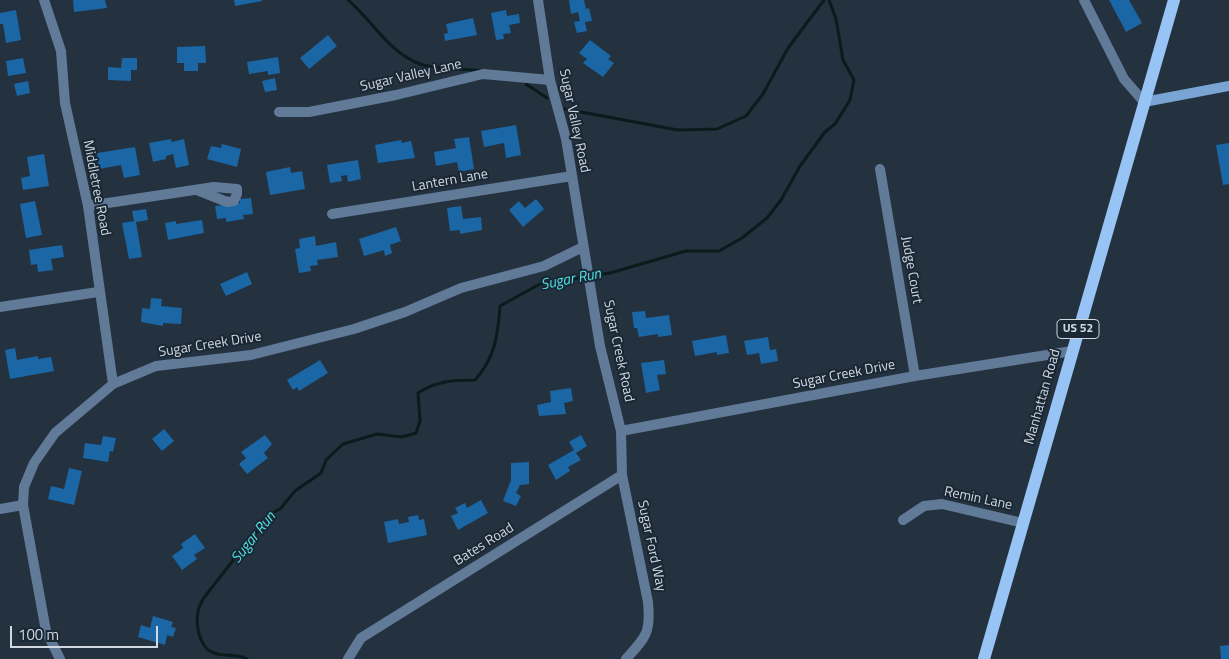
<!DOCTYPE html>
<style>
body{margin:0}
#map{position:relative;width:1229px;height:659px;overflow:hidden;background:#24313f;font-family:"Titillium Web",sans-serif}
canvas{display:block}
.scale{position:absolute;left:10px;top:626px;width:148px;height:22px;box-sizing:border-box;border:2px solid #d0d9e2;border-top:0;padding-left:6px;font-size:15px;line-height:18px;white-space:nowrap;color:#d0d9e2;-webkit-text-stroke:4px #1a2735;paint-order:stroke}
</style>
<div id="map">
<canvas width="1229" height="659"></canvas>
<div class="scale">100 m</div>
</div>
<script>
const ctx = document.querySelector('canvas').getContext('2d');
ctx.lineJoin = 'round';
function stroke(path, color, width, dash) {
  ctx.strokeStyle = color;
  ctx.lineWidth = width;
  ctx.lineCap = dash ? 'butt' : 'round';
  ctx.setLineDash(dash || []);
  ctx.stroke(path);
}
function fillPath(path, color) {
  ctx.fillStyle = color;
  ctx.fill(path, 'evenodd');
}
function drawText(font, color, halo, rows, align = 'center') {
  ctx.font = font + ' "Titillium Web",sans-serif';
  ctx.lineWidth = 4;
  ctx.setLineDash([]);
  ctx.textBaseline = 'middle';
  ctx.strokeStyle = halo;
  ctx.fillStyle = color;
  for (const [text, x, y, turn = 0] of rows) {
    ctx.save();
    ctx.translate(x, y);
    ctx.rotate((+turn || 0) * Math.PI / 180);
    ctx.textAlign = isNaN(turn) ? turn : align;
    if (halo) ctx.strokeText(text, 0, 0);
    ctx.fillText(text, 0, 0);
    ctx.restore();
  }
}
stroke(new Path2D(`
 M348 0C372 20 389 53 420 64 440 71 462 68 482 71
 M526 84 547 98
 M565 109 678 130 717 129 746 116 763 94 788 48 824 0
 M247 659C234 652 222 659 208 650 197 639 194 617 201 603 205 595 212 588 217 581 235 557 254 535 274 512L280 509 295 491 321 473 326 460 343 444 377 434 402 437 416 433 420 421 418 393C436 381 454 380 475 380 495 358 498 335 500 306L540 284 610 273 686 251H719L742 238 767 218 781 200 800 166 825 132 835 124 850 100 854 80 843 60 836 19 829 0`), '#091c1c', 3);
fillPath(new Path2D(`
 M73 0H105L107 8 74 12Z
 M234 0H262V1L235 6Z
 M569 0H584L586 9 589 8 592 21 585 22 587 31 577 33 574 22 580 21 578 12 571 14Z
 M1109 0H1129L1142 23 1126 32Z
 M16 10 21 40 6 43 3 24H0V13Z
 M506 10 507 16 519 14 520 23 509 25 511 33 503 34 504 39 496 40 491 13Z
 M473 18 477 35 445 41 444 34 448 33 446 24Z
 M328 35 337 46 309 69 300 58Z
 M590 40 611 56 608 59 614 63 603 77 583 63 587 59 579 53Z
 M205 46 206 63H198V71H184V63H177V47Z
 M278 57 280 73 268 75V71L249 74 247 62Z
 M23 58 26 73 8 76 6 61Z
 M122 58H137V70H131V81L108 80V67L121 68Z
 M275 78 277 90 265 92 262 81Z
 M28 81 30 93 17 96 14 84Z
 M516 125 521 155 506 158 504 143 484 147 481 131Z
 M469 137 474 169 459 172 457 162 436 166 434 152 456 148 454 139Z
 M171 139 172 142 184 139 189 165 176 168 173 154 166 156V159L153 162 149 143Z
 M401 140 402 143 411 141 415 158 378 163 375 145Z
 M1229 143V184L1223 185 1216 145Z
 M222 144 241 149 237 167 207 159 211 146 221 148Z
 M135 147 140 175 124 178 121 165 99 169 97 153Z
 M44 154 49 186 23 190 21 178 30 176 27 157Z
 M358 160 361 179 348 182 347 175 341 176 342 181 330 183 327 165Z
 M290 167 291 173 302 171 305 189 270 195 266 172Z
 M251 198 253 214 243 215 244 219 226 222V218L217 219 215 206 240 203V199Z
 M536 199 544 209 523 227 509 210 519 201 525 208Z
 M35 201 42 235 26 238 20 204Z
 M461 206 463 219 481 217 482 230 460 234V230L450 231 447 208Z
 M146 209 148 220 136 222 142 257 129 259 122 223 134 221 132 211Z
 M202 220 204 233 168 240 165 223 176 221V224Z
 M396 227 401 241 390 245 392 253 385 256 384 250 364 256 359 239Z
 M315 236 316 246 336 242 338 257 317 260 318 265 310 266 311 271 299 273 295 249 300 248 299 239Z
 M62 245 64 257 51 259 53 270 38 272 37 264 31 265 29 250Z
 M247 272 252 284 226 296 220 284Z
 M151 298 162 299 161 306 182 308 181 324 163 323V326L141 322 142 308 150 309Z
 M645 311 646 318 669 315 672 335 658 337V334L639 337 637 328H634L632 312Z
 M726 335 729 353 717 355V352L695 356 692 341Z
 M768 337 770 350 776 349 778 361 761 364 759 353 747 355 744 341Z
 M15 348 17 360 38 356V359L51 357 54 371 10 379 5 350Z
 M320 360 328 373 299 391 297 387 293 390 287 380Z
 M664 360 666 374 657 375 660 390 646 393 641 363Z
 M571 388 573 401 564 403 566 414 539 416 537 405 551 402 550 391Z
 M164 429 174 441 162 451 152 439Z
 M265 435 272 444 264 453 268 458 247 474 239 464 246 458 241 452Z
 M581 435 587 446 576 453 581 460 568 467 570 471 556 480 548 465 574 450 569 442Z
 M103 436 116 438 113 452 110 451 108 462 83 458 85 443 101 445Z
 M529 462V484L520 485 516 493 521 496 516 506 503 501 511 480V463Z
 M69 468 82 471 74 505 48 499 51 486 64 489Z
 M481 500 488 513 458 530 451 516 458 513 455 508 465 503 467 508Z
 M418 515 419 520 424 519 427 535 388 543 384 522 398 519 399 524 409 522 408 517Z
 M195 534 205 548 194 555 197 559 182 570 172 556 183 548 181 544Z
 M153 616 173 622 171 627 176 628 173 637 167 635 165 645 138 637 141 625 150 628Z
 M1229 645V659H1221L1220 646Z`), '#1b66a5');
stroke(new Path2D(`
 M44 0 61 51 65 103 88 206 113 384
 M538 0 550 80 566 139 600 346 621 431 622 475 648 602C651 633 646 637 626 659
 M1084 0 1124 79 1144 102
 M279 112H309L396 95 483 74 550 80
 M880 169 915 376
 M88 206 214 187 237 189V194L234 201 227 202 197 190
 M332 214 572 176
 M0 307 98 292
 M621 431 915 376 1072 351
 M0 509 23 505
 M903 520 924 506 942 504 1023 523
 M60 659 46 631 23 505 24 487 34 463 55 433 113 384 156 366 251 355 354 329 405 312 461 288 544 266 583 247
 M348 659 361 638 622 475`), '#607a98', 10);
stroke(new Path2D(`
 M1144 102 1229 86`), '#79a4d3', 10);
stroke(new Path2D(`
 M984 659 1174 0`), '#97c4f4', 12);
for (const [x, y, w] of [
 [1078,329,42]
]) {
  const box = new Path2D();
  box.roundRect(x - w / 2, y - 9.5, w, 19, 4);
  ctx.fillStyle = '#1a2735';
  ctx.fill(box);
  stroke(box, '#d0d9e2', 1);
}
drawText('bold 12px', '#d0d9e2', null, [
 ["US 52",1078,329]
]);
drawText('14px', '#d0d9e2', '#1a2735', [
 ["Sugar Valley Lane",411,76,-13],
 ["Sugar Valley Road",574,121,78],
 ["Lantern Lane",450,181,-10],
 ["Middletree Road",96,188,79],
 ["Judge Court",911,270,80],
 ["Sugar Creek Drive",210,345,-9],
 ["Sugar Creek Road",618,351,78],
 ["Sugar Creek Drive",844,375,-11],
 ["Manhattan Road",1043,397,-74],
 ["Remin Lane",978,499,12],
 ["Bates Road",484,545,-32],
 ["Sugar Ford Way",651,546,78]
]);
drawText('italic 15px', '#50e2e4', '#1a2735', [
 ["Sugar Run",571,280,-11],
 ["Sugar Run",254,538,-51]
]);
</script>
